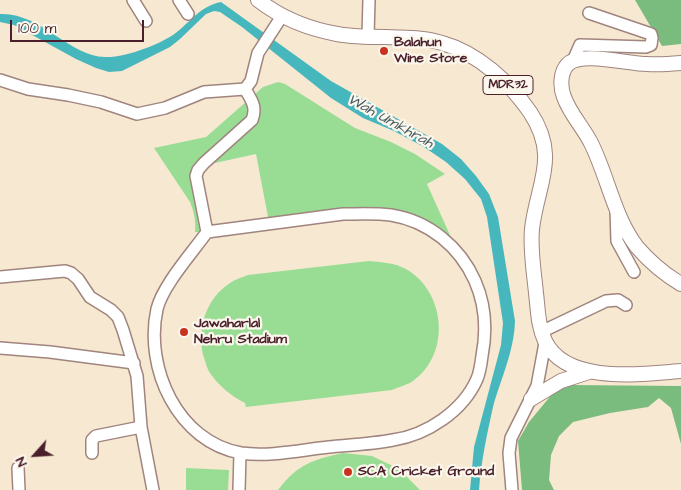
<!DOCTYPE html>
<style>
body{margin:0}
#map{position:relative;width:681px;height:490px;overflow:hidden;background:#f6e8d1;font-family:"Architects Daughter",sans-serif}
canvas{display:block}
.north{position:absolute;left:10px;top:430px;width:50px;height:50px;-webkit-text-stroke:4px #fbf7ec;paint-order:stroke;rotate:244deg;font-size:14px;font-weight:700;line-height:20px;text-align:center;color:#4a1f2b}
.north::after{content:'';display:block;margin:auto;width:18px;height:22px;background:#4a1f2b;clip-path:polygon(50% 0,100% 100%,50% 72%,0 100%)}
.scale{position:absolute;left:10px;top:20px;width:134px;height:22px;box-sizing:border-box;border:2px solid #4a1f2b;border-top:0;padding-left:6px;font-size:15px;line-height:18px;white-space:nowrap;color:#4a1f2b;-webkit-text-stroke:4px #fbf7ec;paint-order:stroke}
</style>
<div id="map">
<canvas width="681" height="490"></canvas>
<div class="north">N</div>
<div class="scale">100 m</div>
</div>
<script>
const ctx = document.querySelector('canvas').getContext('2d');
ctx.lineJoin = 'round';
function fillPath(path, color) {
  ctx.fillStyle = color;
  ctx.fill(path, 'evenodd');
}
function stroke(path, color, width, dash) {
  ctx.strokeStyle = color;
  ctx.lineWidth = width;
  ctx.lineCap = dash ? 'butt' : 'round';
  ctx.setLineDash(dash || []);
  ctx.stroke(path);
}
function drawText(font, color, halo, rows, align = 'center') {
  ctx.font = font + ' "Architects Daughter",sans-serif';
  ctx.lineWidth = 4.5;
  ctx.setLineDash([]);
  ctx.textBaseline = 'middle';
  ctx.strokeStyle = halo;
  ctx.fillStyle = color;
  for (const [text, x, y, turn = 0] of rows) {
    ctx.save();
    ctx.translate(x, y);
    ctx.rotate((+turn || 0) * Math.PI / 180);
    ctx.textAlign = isNaN(turn) ? turn : align;
    if (halo) ctx.strokeText(text, 0, 0);
    ctx.fillText(text, 0, 0);
    ctx.restore();
  }
}
fillPath(new Path2D(`
 M278 82 285 84 355 128 391 142 415 154 445 174 427 184 458 253 404 213 269 222 256 154 192 168 204 232H195C196 221 194 212 190 202L154 148 206 137 263 87Z
 M369 261C381 262 395 263 406 269 446 292 451 354 413 381 407 385 398 387 392 390L246 407 245 403C231 396 219 386 210 373 207 369 206 363 204 358 196 331 205 299 230 283 236 279 243 277 248 275Z
 M343 453 372 456 399 469 420 490H278C298 464 312 460 343 453Z
 M186 468 229 470 228 490H186Z`), '#99dd95');
fillPath(new Path2D(`
 M635 0H681V44L662 46Z
 M569 385 681 386V444L671 408 659 398 648 407 610 413 573 422 559 436 551 455 549 480 554 490H522L518 441 529 422 553 393Z`), '#7abc7e');
fillPath(new Path2D(`
 M221 2 331 81 442 144 461 159 476 176 489 194 498 217 515 321C514 352 501 378 493 407 487 434 481 462 479 490H470L474 447 501 345 503 323 487 217 481 199 465 179 446 162 424 147 394 131 363 118 331 98 242 27 220 12 214 11 206 14 180 39 170 47 122 71 109 72 96 68 76 59 14 25 0 22V14C40 12 69 56 105 57 125 58 162 44 177 32 192 20 201 6 221 2Z`), '#47b7be');
const minor = new Path2D(`
 M133 0 146 21
 M179 0 188 14
 M368 36 369 0
 M573 61 580 45 646 47 651 45 652 38 651 34 589 13
 M0 80 28 89 68 95 101 102 137 114 165 108 204 92 245 89 251 81 258 53 282 16
 M616 209 617 241 634 272
 M343 214C358 214 375 213 391 215 429 221 460 247 475 281 486 306 487 330 482 356 481 364 480 372 477 379 463 411 427 435 393 440 372 444 350 445 329 447 301 450 269 457 241 453 178 442 144 368 157 309 163 285 192 253 207 232Z
 M207 232 196 176 198 170 204 163 252 120C257 107 252 101 245 89
 M0 277 54 272 65 271 71 273 78 279 90 297 111 310 118 317 123 330 137 376 141 427 153 490
 M541 332 606 301 618 300 626 305
 M0 348 50 352 134 363
 M92 453V440L96 436 141 427
 M18 468 19 490
 M239 490 240 453
 M512 490 509 453 511 438 537 386 545 343`);
const major = new Path2D(`
 M258 0C280 17 309 29 337 34 353 37 370 37 386 37 405 38 424 37 442 43 478 53 509 82 530 112 560 157 537 184 532 229 530 250 534 272 536 293 538 310 538 326 545 341 566 385 642 374 681 371
 M681 63C670 64 658 65 647 64 628 64 582 51 568 64 560 72 560 87 564 97 570 114 583 127 591 143 608 177 614 217 637 247 650 262 664 274 681 284
 M531 399 561 381 589 372`);
stroke(minor, '#a0847e', 14);
stroke(major, '#a0847e', 16);
stroke(minor, '#fff', 11);
stroke(major, '#fff', 14);
for (const [x, y, r, color] of [
 [384,51,5,"#c8321e"],
 [184,332,5,"#c8321e"],
 [348,472,5,"#c8321e"]
]) {
  const dot = new Path2D();
  dot.arc(x, y, r, 0, 2 * Math.PI);
  ctx.fillStyle = color;
  ctx.fill(dot);
  stroke(dot, '#fbf7ec', 2);
}
for (const [x, y, w] of [
 [508,85,50]
]) {
  const box = new Path2D();
  box.roundRect(x - w / 2, y - 9.5, w, 19, 4);
  ctx.fillStyle = '#fbf7ec';
  ctx.fill(box);
  stroke(box, '#4a1f2b', 1);
}
drawText('bold 12px', '#4a1f2b', null, [
 ["MDR32",508,85]
]);
drawText('bold 14px', '#4a1f2b', '#fbf7ec', [
 ["Balahun",394,43],
 ["Wine Store",394,59],
 ["Jawaharlal",194,324],
 ["Nehru Stadium",194,340],
 ["SCA Cricket Ground",358,472]
], 'left');
drawText('italic 15px', '#495c66', '#fbf7ec', [
 ["Wah Umkhrah",390,122,29]
]);
</script>
